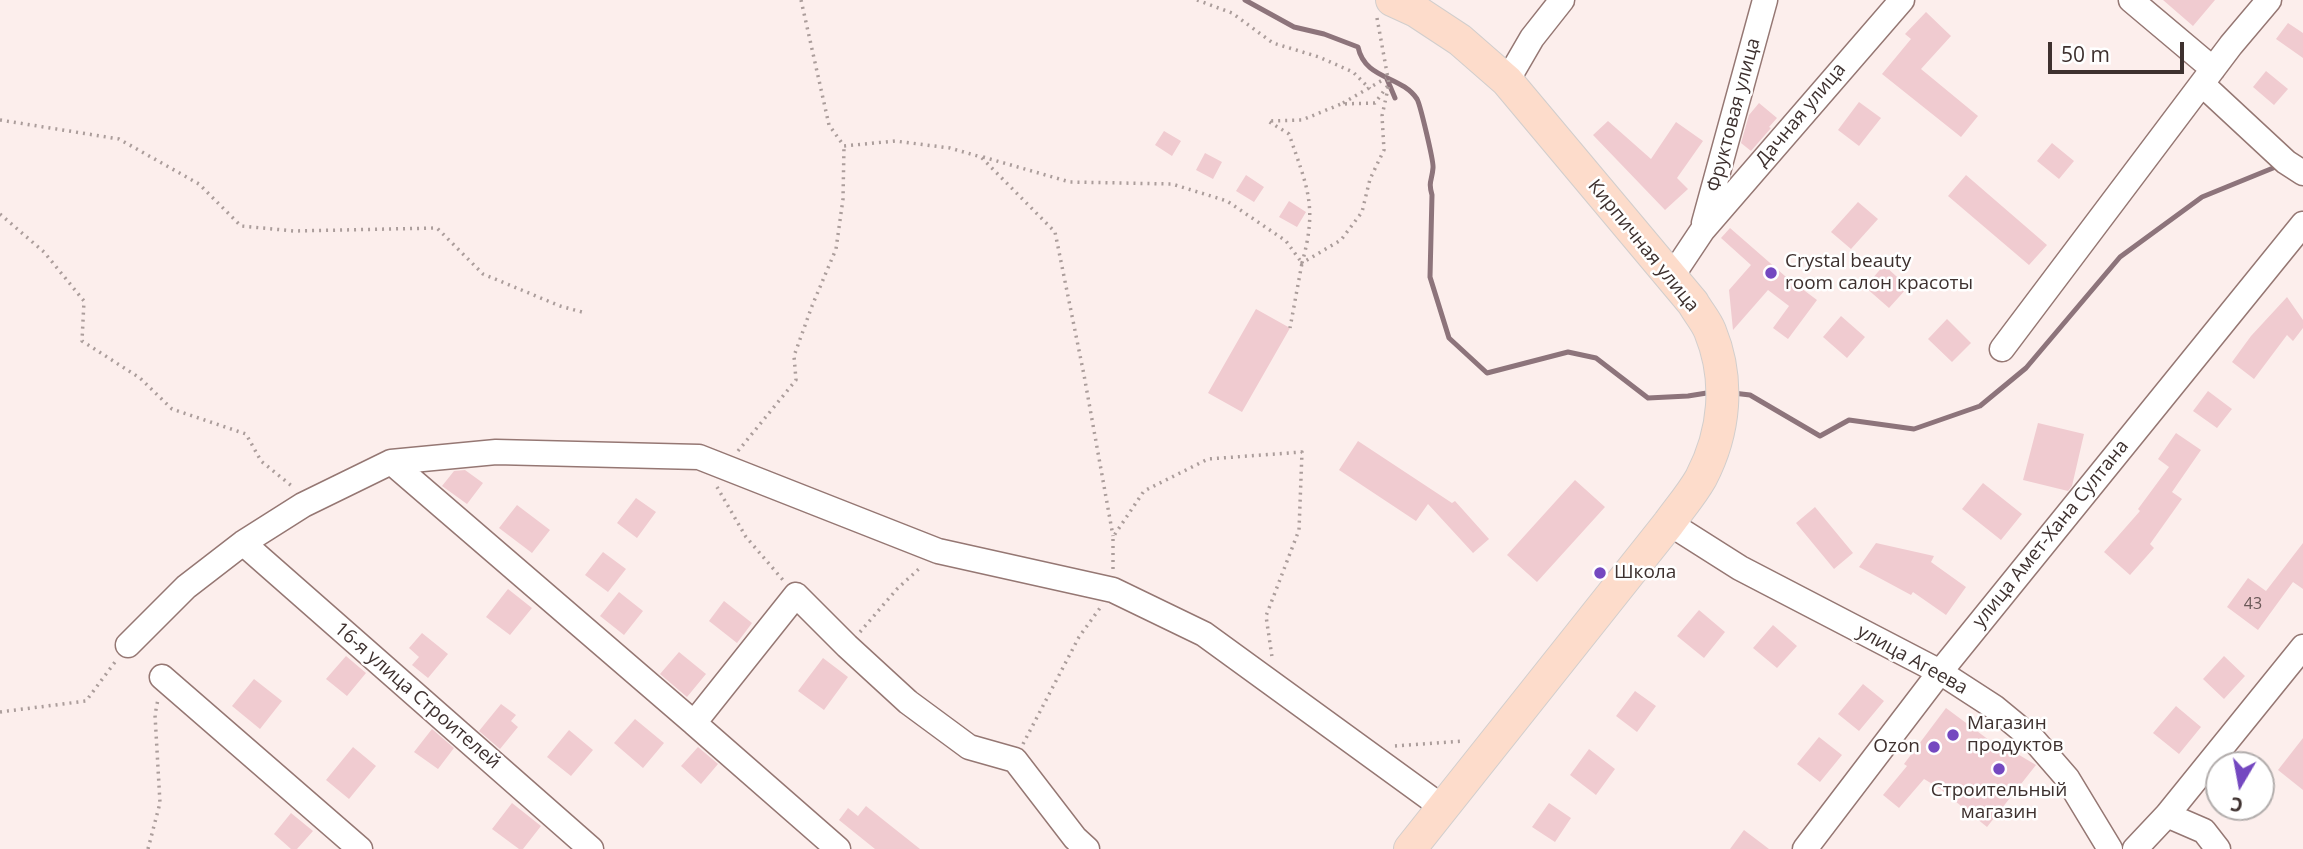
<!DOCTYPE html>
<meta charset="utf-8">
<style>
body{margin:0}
#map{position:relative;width:2303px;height:849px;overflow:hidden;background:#fceeec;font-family:"Open Sans",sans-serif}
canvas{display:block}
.north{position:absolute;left:2205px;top:751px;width:70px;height:70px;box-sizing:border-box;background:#fff;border:2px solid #b2adac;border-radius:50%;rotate:190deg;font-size:19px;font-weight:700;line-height:28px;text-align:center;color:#3e312f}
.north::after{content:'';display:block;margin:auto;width:24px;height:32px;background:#7448c0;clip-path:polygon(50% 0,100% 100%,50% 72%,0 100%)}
.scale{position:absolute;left:2048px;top:42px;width:136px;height:32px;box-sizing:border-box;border:4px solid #3e312f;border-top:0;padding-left:9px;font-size:21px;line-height:24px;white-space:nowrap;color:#3e312f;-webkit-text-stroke:5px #fff;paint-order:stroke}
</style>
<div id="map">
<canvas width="2303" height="849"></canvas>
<div class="north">С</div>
<div class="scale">50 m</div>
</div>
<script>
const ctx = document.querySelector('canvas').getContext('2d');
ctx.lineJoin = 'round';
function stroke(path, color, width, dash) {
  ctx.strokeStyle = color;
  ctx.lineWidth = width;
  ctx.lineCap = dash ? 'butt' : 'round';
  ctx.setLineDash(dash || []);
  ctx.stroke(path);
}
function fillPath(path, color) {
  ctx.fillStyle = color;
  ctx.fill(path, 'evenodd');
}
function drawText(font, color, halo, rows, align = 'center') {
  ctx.font = font + ' "Open Sans",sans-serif';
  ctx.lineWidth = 5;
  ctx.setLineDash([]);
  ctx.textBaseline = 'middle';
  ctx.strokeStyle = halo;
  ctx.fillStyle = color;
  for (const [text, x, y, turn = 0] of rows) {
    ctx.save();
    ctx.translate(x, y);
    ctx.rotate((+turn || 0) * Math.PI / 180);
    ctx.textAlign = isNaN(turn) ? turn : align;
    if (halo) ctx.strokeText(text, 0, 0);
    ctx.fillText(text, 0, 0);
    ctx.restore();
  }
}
stroke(new Path2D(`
 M1245 0 1294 27 1324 34 1358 47C1365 80 1401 75 1417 99 1420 104 1434 162 1433 168 1432 181 1428 181 1432 195L1430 277 1449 338 1487 373 1568 352 1596 358 1648 398 1688 396 1713 392
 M1387 79 1395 98
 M1733 393 1750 395 1820 436 1849 420 1914 429 1980 406 2026 368 2120 257 2202 197 2278 166`), '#8d747b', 5);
fillPath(new Path2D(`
 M2163 0H2215L2193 26Z
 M1926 12 1951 36 1921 69 1978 116 1961 137 1882 74 1911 39 1905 34Z
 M2288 23 2303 33V58L2276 39Z
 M2266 71 2288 89 2274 105 2253 87Z
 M1859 102 1881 118 1859 146 1838 130Z
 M1759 103 1777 118 1769 127 1771 128 1751 151 1741 143 1749 115Z
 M1608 121 1651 159 1676 122 1703 141 1677 178 1688 189 1665 210 1593 135Z
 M1164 131 1181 141 1172 156 1155 145Z
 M2052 143 2074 161 2059 179 2037 161Z
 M1205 153 1222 162 1213 179 1196 170Z
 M1246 175 1264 187 1254 202 1236 191Z
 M1966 175 2047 245 2029 265 1948 196Z
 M1289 201 1306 212 1297 227 1279 217Z
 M1858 202 1878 219 1851 249 1831 232Z
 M1730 228 1785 276 1817 300 1788 339 1773 328 1789 306 1768 290 1733 330 1729 290 1751 265 1721 238Z
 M1884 265 1908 287 1889 308 1865 287Z
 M2287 297 2303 320V328L2293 341 2287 335 2254 379 2232 362 2251 336Z
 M1256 309 1290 328 1242 412 1208 393Z
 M1841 316 1865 337 1847 358 1823 337Z
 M1947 319 1971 343 1952 362 1928 339Z
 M2208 391 2232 409 2217 428 2193 411Z
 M2038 423 2084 434 2072 486 2068 491 2023 480Z
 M2176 433 2201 450 2172 492 2182 499 2150 544 2154 548 2130 575 2104 552 2140 511 2138 509 2169 467 2158 459Z
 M1358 441 1452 503 1455 501 1489 539 1473 553 1428 504 1416 521 1339 470Z
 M465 470 483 483 467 504 442 486 454 471Z
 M1575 480 1605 507 1537 582 1507 555Z
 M1983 483 2022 514 2001 540 1962 509Z
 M636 498 656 512 637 538 617 523Z
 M517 505 550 530 532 553 499 528Z
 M1815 507 1853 553 1834 569 1796 523Z
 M1876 543 1934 556 1931 562 1966 587 1946 615 1913 592 1911 595 1859 567Z
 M2303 543V589L2293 582 2258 630 2227 607 2248 578 2266 591Z
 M603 552 626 569 608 592 585 575Z
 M508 589 532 608 510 635 486 617Z
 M619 592 643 611 624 635 600 616Z
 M724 601 752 623 737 643 709 621Z
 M1699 610 1725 632 1704 658 1677 636Z
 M1773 625 1797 646 1777 668 1753 648Z
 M422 633 448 654 428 678 412 665 419 657 409 648Z
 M679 652 706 674 687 697 660 674Z
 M346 656 366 673 347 696 326 679Z
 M2224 656 2245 676 2224 699 2203 679Z
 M823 658 848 677 824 710 798 691Z
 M254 679 282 701 260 729 232 706Z
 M1863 684 1884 701 1859 731 1838 714Z
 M1635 691 1656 706 1637 732 1616 716Z
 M501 704 516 715 511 721 518 727 500 749 479 731Z
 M2176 706 2201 727 2179 754 2153 733Z
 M1946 708 2001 749 2004 746 2036 765 1987 827 1939 788 1924 779 1899 808 1883 795 1907 766 1904 764Z
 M635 719 664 743 643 768 614 743Z
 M432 729 454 748 438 769 414 752Z
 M569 730 593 750 571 776 547 757Z
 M1819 737 1842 755 1820 782 1797 764Z
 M2303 738V790L2278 770Z
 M353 747 376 766 349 799 326 780Z
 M698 747 718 764 701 784 681 766Z
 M1589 749 1615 769 1596 795 1570 775Z
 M512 803 541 826 523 849H519L492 829Z
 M1549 803 1571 818 1555 842 1532 827Z
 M866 806 886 822 920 849H875L839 820 848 808 858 816Z
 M291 813 313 831 297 849H291L274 834Z
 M1744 830 1769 849H1730Z`), '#f0cbd0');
const minor = new Path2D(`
 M2131 0 2213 69
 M1507 81 1532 38 1562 0
 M2202 84 2286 162 2303 173
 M1704 223 1765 0
 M1672 276 1702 231 1902 0
 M2002 349 2231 45 2269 0
 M391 462 694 723
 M1669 523 1740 568 1940 672 1994 707 2034 740 2067 778 2110 849
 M243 543 591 849
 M128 645 186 587 243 543 303 505 391 462 496 452 699 457 938 551 1113 590 1204 634 1442 807
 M162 677 360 849
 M2167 815 2204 831 2218 849
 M838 849 694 723 796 595 847 646 908 702 969 747 1015 760 1075 838 1087 849
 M1805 849 1940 672 2303 224
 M2135 849 2167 815 2303 647`);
const major = new Path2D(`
 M1392 0 1416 11 1460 40 1507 81 1693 303C1698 312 1706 321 1710 331 1730 380 1725 432 1701 478 1692 494 1679 509 1669 523L1410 849`);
stroke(minor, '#957773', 27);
stroke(major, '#d1cecd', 34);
stroke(new Path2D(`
 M801 0 829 125 844 146 895 141 950 148 981 157 1055 232 1084 375 1113 536
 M1197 0 1232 13 1273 43 1319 57 1353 72 1370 89
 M1377 18 1389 84 1382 116 1384 150 1370 179 1362 212 1341 240 1302 263C1318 206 1307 187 1289 134L1268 121 1302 120 1341 104 1375 103 1389 84
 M1343 103 1386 78
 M0 120 119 139 199 184 241 226 294 231 437 228 483 274 560 306 582 312
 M983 157 1070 182 1172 184 1227 201 1286 241 1302 263 1290 328
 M0 214 44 252 84 301 82 341 140 378 172 409 246 434 261 461 293 487
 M738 451 796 380 794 356 812 306 836 249 843 199 844 146
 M717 487 746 537 783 580
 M1113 569V537L1144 491 1208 459 1302 452 1299 530 1266 616 1272 657
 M860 632 897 589 922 566
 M0 712 86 701 115 662
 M1023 744 1079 637 1100 608
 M1395 746 1464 741
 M148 849 160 803 155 715 158 699`), '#ab9d9b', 3.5, [2, 5]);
stroke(minor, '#fff', 24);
stroke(major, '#fddccb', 32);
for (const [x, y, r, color] of [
 [1771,273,7,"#7448c0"],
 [1600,573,7,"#7448c0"],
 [1953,735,7,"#7448c0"],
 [1934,747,7,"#7448c0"],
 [1999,769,7,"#7448c0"]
]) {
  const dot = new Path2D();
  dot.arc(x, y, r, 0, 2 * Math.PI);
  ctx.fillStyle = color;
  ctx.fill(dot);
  stroke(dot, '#fff', 2.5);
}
drawText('16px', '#6a5857', null, [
 ["43",2253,604]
]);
drawText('19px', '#3e312f', '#fff', [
 ["Фруктовая улица",1734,115,-75],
 ["Дачная улица",1801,115,-50],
 ["Кирпичная улица",1643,246,51],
 ["улица Амет-Хана Султана",2051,534,-51],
 ["улица Агеева",1912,660,29],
 ["16-я улица Строителей",417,696,41]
]);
drawText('19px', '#3e312f', '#fff', [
 ["Crystal beauty",1785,262],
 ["room салон красоты",1785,284],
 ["Школа",1614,573],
 ["Магазин",1967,724],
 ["продуктов",1967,746],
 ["Ozon",1920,747,"right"],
 ["Строительный",1999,791,"center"],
 ["магазин",1999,813,"center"]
], 'left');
</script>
